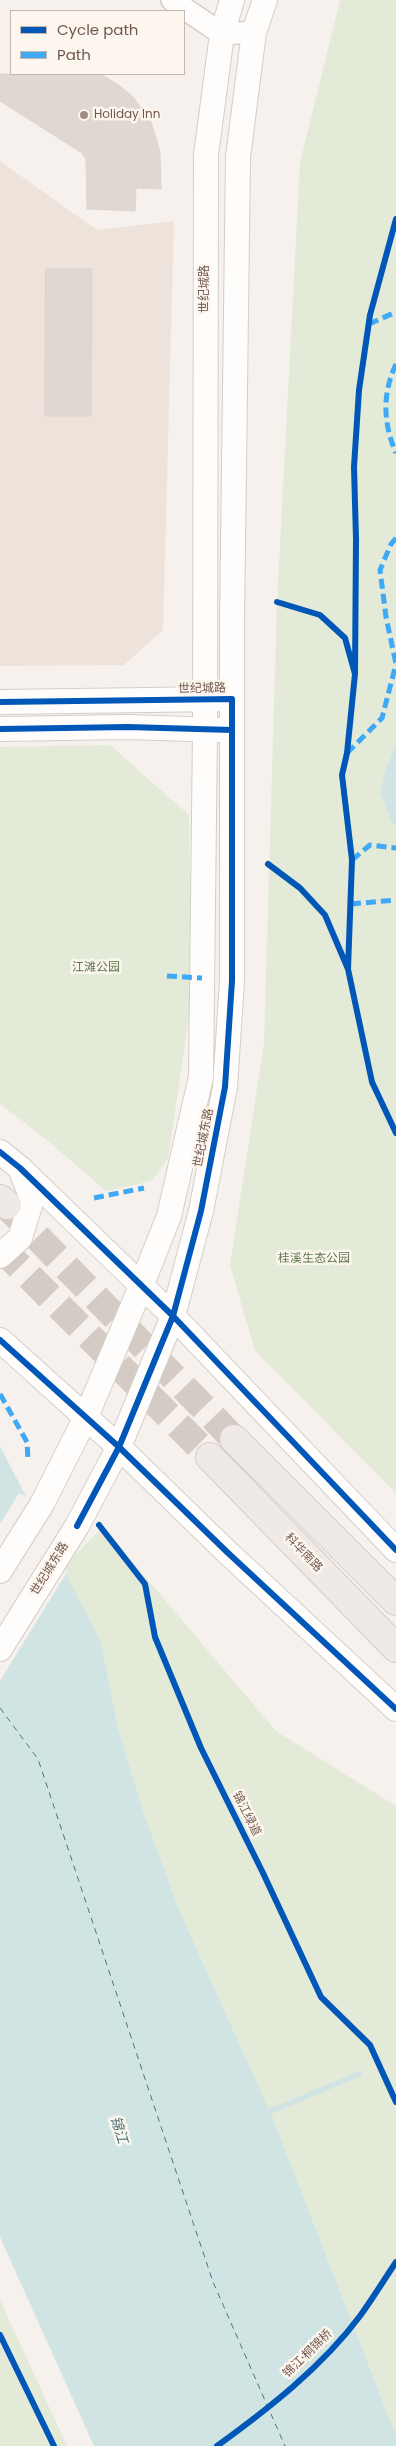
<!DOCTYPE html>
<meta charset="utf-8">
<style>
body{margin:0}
#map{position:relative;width:396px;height:2446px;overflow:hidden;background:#f6f1ec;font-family:Poppins,sans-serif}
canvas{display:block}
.legend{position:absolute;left:10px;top:10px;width:175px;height:65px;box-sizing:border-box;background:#fdf6ee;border:1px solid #c5b7ae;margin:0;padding:6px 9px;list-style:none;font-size:15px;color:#70584f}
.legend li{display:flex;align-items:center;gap:10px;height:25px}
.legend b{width:25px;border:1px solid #c5b7ae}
</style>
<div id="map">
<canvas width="396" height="2446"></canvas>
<ul class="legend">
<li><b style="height:6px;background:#0057b8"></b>Cycle path</li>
<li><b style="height:6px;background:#3fa9f5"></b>Path</li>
</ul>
</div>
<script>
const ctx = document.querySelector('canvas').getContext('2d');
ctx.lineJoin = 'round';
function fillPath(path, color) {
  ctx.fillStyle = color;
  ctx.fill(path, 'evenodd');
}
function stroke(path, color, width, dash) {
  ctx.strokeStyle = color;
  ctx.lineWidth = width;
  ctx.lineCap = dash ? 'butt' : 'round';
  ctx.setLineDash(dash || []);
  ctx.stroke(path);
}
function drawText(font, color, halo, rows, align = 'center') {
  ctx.font = font + ' Poppins,"Noto Sans SC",sans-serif';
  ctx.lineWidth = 5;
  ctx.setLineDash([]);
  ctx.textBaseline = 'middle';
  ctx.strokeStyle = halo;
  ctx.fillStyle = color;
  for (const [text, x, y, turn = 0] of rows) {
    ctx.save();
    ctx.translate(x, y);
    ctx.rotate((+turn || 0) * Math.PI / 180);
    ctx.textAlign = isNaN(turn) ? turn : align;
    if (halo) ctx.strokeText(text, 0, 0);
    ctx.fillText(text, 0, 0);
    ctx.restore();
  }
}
fillPath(new Path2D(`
 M0 161 97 230 174 221 163 630 124 665 0 666Z`), '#eee3da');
fillPath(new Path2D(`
 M340 0H396V1493L255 1351 230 1265 264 1043 277 602 300 162Z
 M110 745 189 815 192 998 168 1158 152 1181 106 1191 47 1140 0 1104V747Z
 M103 1527 276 1731 396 1806V2435L272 2116 180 1912 144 1814 119 1732 101 1642 62 1568Z
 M0 2300 67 2446H0Z`), '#e4ead8');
fillPath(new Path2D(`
 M396 745V825L392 823 380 792 385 772Z
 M0 1446 101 1642 119 1732 144 1814 180 1912 272 2116 396 2435V2446H94L0 2237Z`), '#d0e4e4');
fillPath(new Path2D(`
 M19 1493 31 1500 67 1572 0 1681V1524Z`), '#f6f1ec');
stroke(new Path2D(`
 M264 2114 359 2074`), '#d0e4e4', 5.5);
stroke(new Path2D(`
 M0 1708 38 1759 213 2282 285 2446`), '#48767a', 1, [6, 5]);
const building = new Path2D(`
 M0 74H101L120 86 133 97 151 122 160 152 161 189 136 188 135 211 87 209 86 159 82 153 0 101Z
 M46 269H92L91 416H45Z`);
fillPath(building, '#dfd7d2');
stroke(building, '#ded4cf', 1);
stroke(new Path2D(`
 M8 1207 234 1439
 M0 1247 210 1457`), '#d4cbc5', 28, [28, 14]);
const tertiary = new Path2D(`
 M172 0 222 34 254 32`);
const secondary = new Path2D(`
 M0 702 221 699
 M0 729 128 727 221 730
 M0 1152 20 1168 173 1316 396 1550
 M0 1256 20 1238 32 1199 22 1173
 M0 1340 119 1447 227 1552 396 1709
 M0 1571 42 1504 86 1417 142 1284 169 1216 201 1077 205 730 206 155 222 34 232 0
 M0 1649 77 1526 119 1447 173 1316 201 1211 225 1087 232 981V622L238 157 254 32 265 0`);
const trunk = new Path2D(`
 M0 1199 7 1205
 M234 1439 396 1601
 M210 1457 396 1648`);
stroke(tertiary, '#d5ceca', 24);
stroke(secondary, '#d4cec8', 26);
stroke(trunk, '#d4ccc7', 30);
stroke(tertiary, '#fefdfc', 21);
stroke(secondary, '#fefdfc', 24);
stroke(trunk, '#f0eae6', 28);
stroke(new Path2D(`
 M369 324 396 312
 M396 364C382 394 383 423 396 453
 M396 538 391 544 380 570 386 617 396 664
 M347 753 382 718 396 664
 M352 860 370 845 396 848
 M351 904 396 900
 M167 976 202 978
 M94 1198 144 1188
 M0 1394 27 1442 28 1460`), '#3fa9f5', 5, [10, 5]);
stroke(new Path2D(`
 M277 602 320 615 345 638 355 674 347 753 342 775 352 860 348 969
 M355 674 356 539 354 467 359 390 370 315 396 219
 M0 702 232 699V981L225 1087 201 1211 173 1316 119 1447 77 1526
 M0 729 128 727 232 730
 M268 864 300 888 325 915 348 969 372 1082 396 1133
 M0 1152 20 1168 173 1316 396 1550
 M0 1340 119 1447 227 1552 396 1709
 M99 1525 145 1584 155 1637 201 1748 263 1873 321 1997 370 2045 396 2102
 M0 2335 54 2446
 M217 2446C268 2409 322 2367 360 2316 373 2298 384 2280 396 2262`), '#0057b8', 6);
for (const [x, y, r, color] of [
 [84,115,5,"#9f8e86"]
]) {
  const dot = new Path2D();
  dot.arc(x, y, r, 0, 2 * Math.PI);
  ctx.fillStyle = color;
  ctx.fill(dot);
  stroke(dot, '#fdf6ee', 2);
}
drawText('12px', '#70584f', '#fdf6ee', [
 ["Holiday Inn",94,115]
], 'left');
drawText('12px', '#70584f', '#fdf6ee', [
 ["世纪城路",205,289,-90],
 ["世纪城路",202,689,-1],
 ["世纪城东路",204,1138,-79],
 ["科华南路",303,1553,46],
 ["世纪城东路",50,1569,-58],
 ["锦江绿道",246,1814,63],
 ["锦江·桐锦桥",308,2354,-44]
]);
drawText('12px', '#5d7a4c', '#fdf6ee', [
 ["江滩公园",96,968],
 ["桂溪生态公园",314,1259]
]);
drawText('italic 14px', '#48767a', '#fdf6ee', [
 ["锦江",118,2130,73]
]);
</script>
